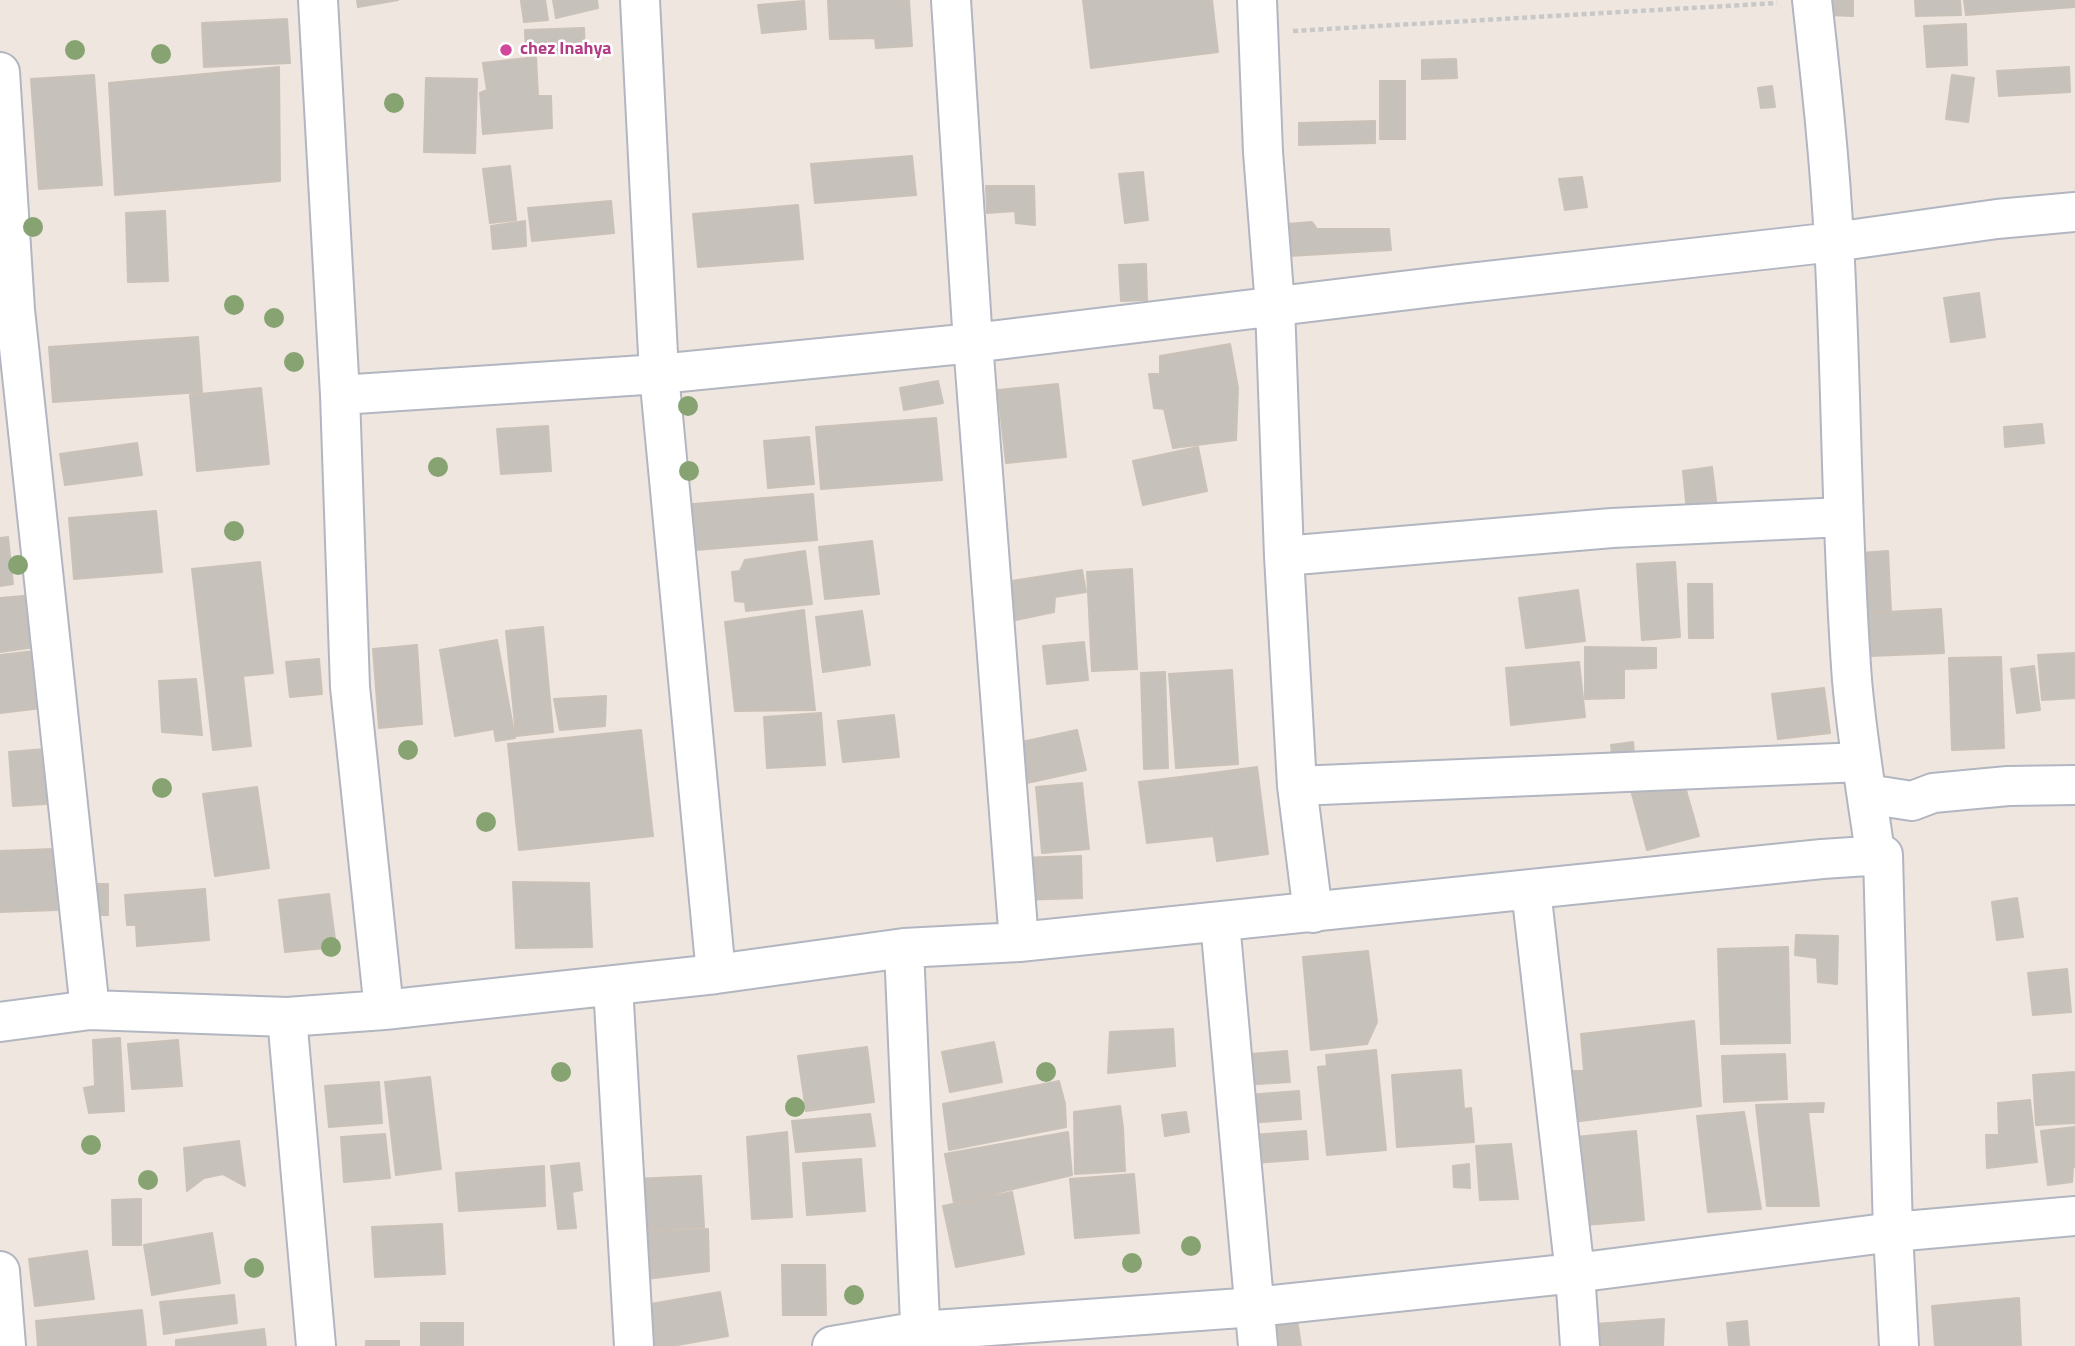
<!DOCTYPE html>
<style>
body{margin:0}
canvas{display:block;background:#eee6df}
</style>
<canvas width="2075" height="1346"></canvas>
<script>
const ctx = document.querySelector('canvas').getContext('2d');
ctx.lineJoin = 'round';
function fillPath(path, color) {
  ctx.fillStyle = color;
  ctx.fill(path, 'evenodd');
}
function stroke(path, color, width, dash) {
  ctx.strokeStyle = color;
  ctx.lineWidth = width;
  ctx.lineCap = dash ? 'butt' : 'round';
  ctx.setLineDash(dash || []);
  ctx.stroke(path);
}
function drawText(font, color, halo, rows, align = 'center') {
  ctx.font = font + ' "Titillium Web",sans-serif';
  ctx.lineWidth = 5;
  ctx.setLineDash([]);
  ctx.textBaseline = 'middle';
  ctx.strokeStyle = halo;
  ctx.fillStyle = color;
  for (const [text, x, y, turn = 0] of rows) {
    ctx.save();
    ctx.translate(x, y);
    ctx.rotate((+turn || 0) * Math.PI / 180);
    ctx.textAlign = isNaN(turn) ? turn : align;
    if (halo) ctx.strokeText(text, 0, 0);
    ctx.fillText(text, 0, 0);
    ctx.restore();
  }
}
const building = new Path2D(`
 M357 0H398L358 7Z
 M545 0 548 20 524 22 521 1Z
 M553 0H597L598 8 556 18Z
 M828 0H909L912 46 876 48 875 38 830 39Z
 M1083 0H1212L1218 52 1091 68Z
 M1828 0H1853V16L1828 15Z
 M1915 0H1960L1961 15 1916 16Z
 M1964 0H2075V7L1966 15Z
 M804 1 806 29 762 33 758 5Z
 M287 19 290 63 204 67 202 23Z
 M1966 24 1967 65 1927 67 1924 26Z
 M584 28 585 52 526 54 525 30Z
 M536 57 538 96H551L552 128 483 134 480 93 487 90 483 63Z
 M1456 59 1457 78 1422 79V60Z
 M279 67 280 181 115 195 109 83Z
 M2069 67 2070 92 1999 96 1997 71Z
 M94 75 102 185 39 189 31 79Z
 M1952 75 1974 78 1968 122 1946 119Z
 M426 78 477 79 475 153 424 152Z
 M1380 81H1405V139H1380Z
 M1772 86 1775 107 1761 108 1758 88Z
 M1375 121V143L1299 145V123Z
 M912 156 916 195 815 203 811 164Z
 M510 166 516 220 490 223 483 169Z
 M1143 172 1148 220 1125 223 1119 174Z
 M1582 177 1587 207 1565 210 1559 179Z
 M986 186H1034L1035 225 1016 223 1015 211 987 213Z
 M611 201 614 233 532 241 528 208Z
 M798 205 803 259 698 267 693 214Z
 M165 211 168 281 128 282 126 213Z
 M525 221 526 246 493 249 491 226Z
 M1312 222 1317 229H1389L1391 250 1289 256 1286 224Z
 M1146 264 1147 300 1121 301 1119 265Z
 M1979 293 1985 337 1951 342 1944 298Z
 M198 337 202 392 53 402 49 347Z
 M1230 344 1238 388 1236 440 1173 448 1164 409 1154 408 1149 374H1160V356Z
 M938 381 943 403 904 410 900 388Z
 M1058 384 1066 457 1006 463 998 390Z
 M261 388 269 464 197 471 190 395Z
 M936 418 942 480 821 489 816 427Z
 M2042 424 2044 443 2005 447 2004 427Z
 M548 426 551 471 501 474 497 429Z
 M809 437 814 484 768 488 764 441Z
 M137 443 142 475 65 485 60 454Z
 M1198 447 1207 491 1143 505 1133 461Z
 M1712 467 1717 509 1687 512 1683 471Z
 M813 494 817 540 684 551 681 505Z
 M156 511 162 572 74 579 69 518Z
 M8 537 13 584 0 586V538Z
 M872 541 879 594 825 599 819 547Z
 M805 551 812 604 746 611 745 602 735 601 732 572 740 571 745 560Z
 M1888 551 1891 611 1864 612 1860 553Z
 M260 562 273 673 243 676 251 746 213 750 192 569Z
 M1675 562 1680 637 1642 640 1637 564Z
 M1132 569 1137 669 1092 671 1087 572Z
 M1082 570 1086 592 1055 597 1054 612 1006 622 999 583Z
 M1688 584H1712L1713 638H1689Z
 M1578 590 1585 641 1526 648 1519 598Z
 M34 595 35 647 0 652V598Z
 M1941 609 1944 653 1870 656 1868 613Z
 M804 610 815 710 735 711 725 622Z
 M862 611 870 665 823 672 816 617Z
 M543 627 553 732 516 736 506 631Z
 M497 640 515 738 496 741 494 729 455 736 440 650Z
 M1084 642 1088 680 1047 684 1043 646Z
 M417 645 422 724 379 728 373 649Z
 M1585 647 1656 648V668L1624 669V698L1585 699Z
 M43 650 50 707 0 713V655Z
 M2075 653V698L2042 700 2038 655Z
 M2001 657 2004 748 1952 750 1949 658Z
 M319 659 322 694 290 697 286 662Z
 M1579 662 1585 717 1511 725 1506 668Z
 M2034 666 2040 710 2017 713 2011 669Z
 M1232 670 1238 764 1176 768 1169 674Z
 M1165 672 1168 768 1144 769 1141 673Z
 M196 679 202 735 162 732 159 681Z
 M1824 688 1830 733 1778 739 1772 694Z
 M606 696 605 726 560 730 554 699Z
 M821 713 825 765 767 768 764 717Z
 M894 715 899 757 843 762 838 721Z
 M641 730 653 836 519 850 508 744Z
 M1077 730 1086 770 1027 783 1017 743Z
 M1633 742 1635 765 1613 767 1611 745Z
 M57 748 61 803 13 806 9 752Z
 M1257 767 1268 854 1217 861 1205 774Z
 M1205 774 1213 836 1147 843 1139 782Z
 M1682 776 1699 836 1647 850 1631 790Z
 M1082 783 1089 849 1042 853 1036 787Z
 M257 787 269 868 215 876 203 794Z
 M54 849 57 910 0 912V851Z
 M1081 856 1082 898 1017 900 1015 858Z
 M513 882 589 883 592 947 516 948Z
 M82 884H108V915H82Z
 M205 889 209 940 137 946 136 925H127L125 895Z
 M329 894 336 947 285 952 279 900Z
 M2017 898 2023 937 1997 940 1992 902Z
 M1796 935 1838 936 1837 984 1818 982 1817 958 1795 955Z
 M1788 947 1790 1043 1721 1044 1718 949Z
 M1368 951 1377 1022 1367 1044 1311 1050 1303 957Z
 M2067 969 2071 1012 2033 1015 2028 973Z
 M1694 1021 1701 1106 1572 1122 1569 1071H1584L1581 1034Z
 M1173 1029 1175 1066 1108 1073 1110 1032Z
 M120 1038 124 1111 89 1113 84 1088 95 1086 93 1040Z
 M178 1040 182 1086 132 1089 128 1044Z
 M994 1042 1002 1082 950 1092 942 1052Z
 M867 1047 874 1102 806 1111 798 1056Z
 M1376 1050 1386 1150 1327 1155 1318 1067 1327 1066 1326 1055Z
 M1287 1051 1290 1082 1241 1085 1238 1055Z
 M1785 1054 1787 1099 1724 1102 1722 1056Z
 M1461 1070 1464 1109 1471 1108 1474 1142 1397 1147 1392 1075Z
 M2074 1072 2075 1123 2036 1125 2033 1075Z
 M430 1077 441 1169 396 1175 385 1082Z
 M1059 1081 1065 1104 1066 1127 949 1150 943 1104Z
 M379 1082 382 1123 329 1127 325 1086Z
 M1299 1091 1301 1119 1248 1123 1246 1095Z
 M2030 1100 2037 1162 1987 1168 1986 1135H1999L1998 1103Z
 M1824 1103 1823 1112H1808L1819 1206H1767L1756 1105Z
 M1120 1106 1123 1128 1125 1171 1075 1174 1074 1112Z
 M1186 1112 1189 1132 1165 1136 1162 1115Z
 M1744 1112 1761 1209 1708 1212 1697 1116Z
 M870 1114 875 1146 796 1152 792 1121Z
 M2075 1127V1167H2073L2072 1182 2048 1185 2041 1131Z
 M1306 1131 1308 1159 1255 1163 1252 1135Z
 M1636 1131 1644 1220 1574 1226 1566 1138Z
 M787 1132 792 1217 752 1219 747 1137Z
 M1068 1132 1072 1175 954 1203 945 1154Z
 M385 1134 390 1178 344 1182 341 1137Z
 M239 1141 245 1186 223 1174 204 1178 187 1191 184 1148Z
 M1511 1144 1518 1199 1480 1200 1476 1146Z
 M861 1159 865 1211 807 1215 803 1163Z
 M579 1163 582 1190 572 1192 576 1228 558 1229 551 1166Z
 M1469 1164 1470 1188 1454 1187 1453 1166Z
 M544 1166 545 1206 459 1211 456 1173Z
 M1134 1174 1139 1233 1075 1238 1070 1179Z
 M701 1176 704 1227 637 1230 633 1179Z
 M1012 1192 1024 1254 956 1267 943 1206Z
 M141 1199V1245H113L112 1200Z
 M442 1224 445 1274 375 1277 372 1227Z
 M708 1229 709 1271 639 1280 635 1232Z
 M212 1233 220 1283 152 1295 144 1245Z
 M87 1251 94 1299 35 1306 29 1259Z
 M782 1265H825L826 1315H783Z
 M720 1292 728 1336 672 1346H647L639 1306Z
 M234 1295 237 1323 164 1334 160 1302Z
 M2019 1298 2021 1346H1935L1932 1306Z
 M142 1310 146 1346H38L36 1321Z
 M1297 1319 1301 1346H1268L1265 1324Z
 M1664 1319 1663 1346H1597L1595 1324Z
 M1747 1321 1749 1346H1729L1727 1323Z
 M421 1323H463V1346H421Z
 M264 1329 266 1346H176V1340Z
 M366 1341H399V1346H366Z`);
fillPath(building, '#c6c1ba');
stroke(building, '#cac2b8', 2);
const minor = new Path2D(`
 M318 0 340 395 350 687 384 1010
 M640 0 659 374 716 974
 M951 0 973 343 1019 942
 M1257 0 1263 152 1275 306 1284 556 1297 786 1313 913
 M1812 0C1821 81 1830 161 1834 242 1842 388 1841 534 1852 680 1857 738 1867 796 1875 853L1883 855 1893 1232 1899 1346
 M0 72 15 310 90 1010
 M340 395 659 374 973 343 1459 284 1834 242 1997 219 2075 212
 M1284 556 1612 528 1843 517
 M1297 786 1861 762
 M1867 794 1912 801 1933 793 2008 786 2075 785
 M1531 890 1575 1273 1580 1346
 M1220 922 1258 1346
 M904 948 921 1346
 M613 986 634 1346
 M287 1017 316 1346
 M0 1022 90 1010 287 1017 384 1010 716 974 904 948 1019 942 1822 859 1883 855
 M0 1271 6 1346
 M832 1346 920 1331 1255 1307 1575 1273 1893 1232 2075 1216`);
stroke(minor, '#b2b6c0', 42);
stroke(new Path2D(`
 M1293 31 1777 3`), '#c8c8c8', 4.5, [5, 3.5]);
stroke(minor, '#fff', 38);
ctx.fillStyle = '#87a372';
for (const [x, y] of [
 [75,50],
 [161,54],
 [394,103],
 [33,227],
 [234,305],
 [274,318],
 [294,362],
 [688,406],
 [438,467],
 [689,471],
 [234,531],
 [18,565],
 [408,750],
 [162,788],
 [486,822],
 [331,947],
 [561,1072],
 [1046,1072],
 [795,1107],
 [91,1145],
 [148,1180],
 [1191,1246],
 [1132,1263],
 [254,1268],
 [854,1295]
]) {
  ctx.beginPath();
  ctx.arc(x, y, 10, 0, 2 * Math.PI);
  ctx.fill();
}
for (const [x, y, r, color] of [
 [506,50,7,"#d1479c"]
]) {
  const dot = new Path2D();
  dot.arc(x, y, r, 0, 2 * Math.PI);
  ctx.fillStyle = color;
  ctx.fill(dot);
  stroke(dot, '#fff', 2.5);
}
drawText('bold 18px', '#b23c85', '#fff', [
 ["chez Inahya",520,50]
], 'left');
</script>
